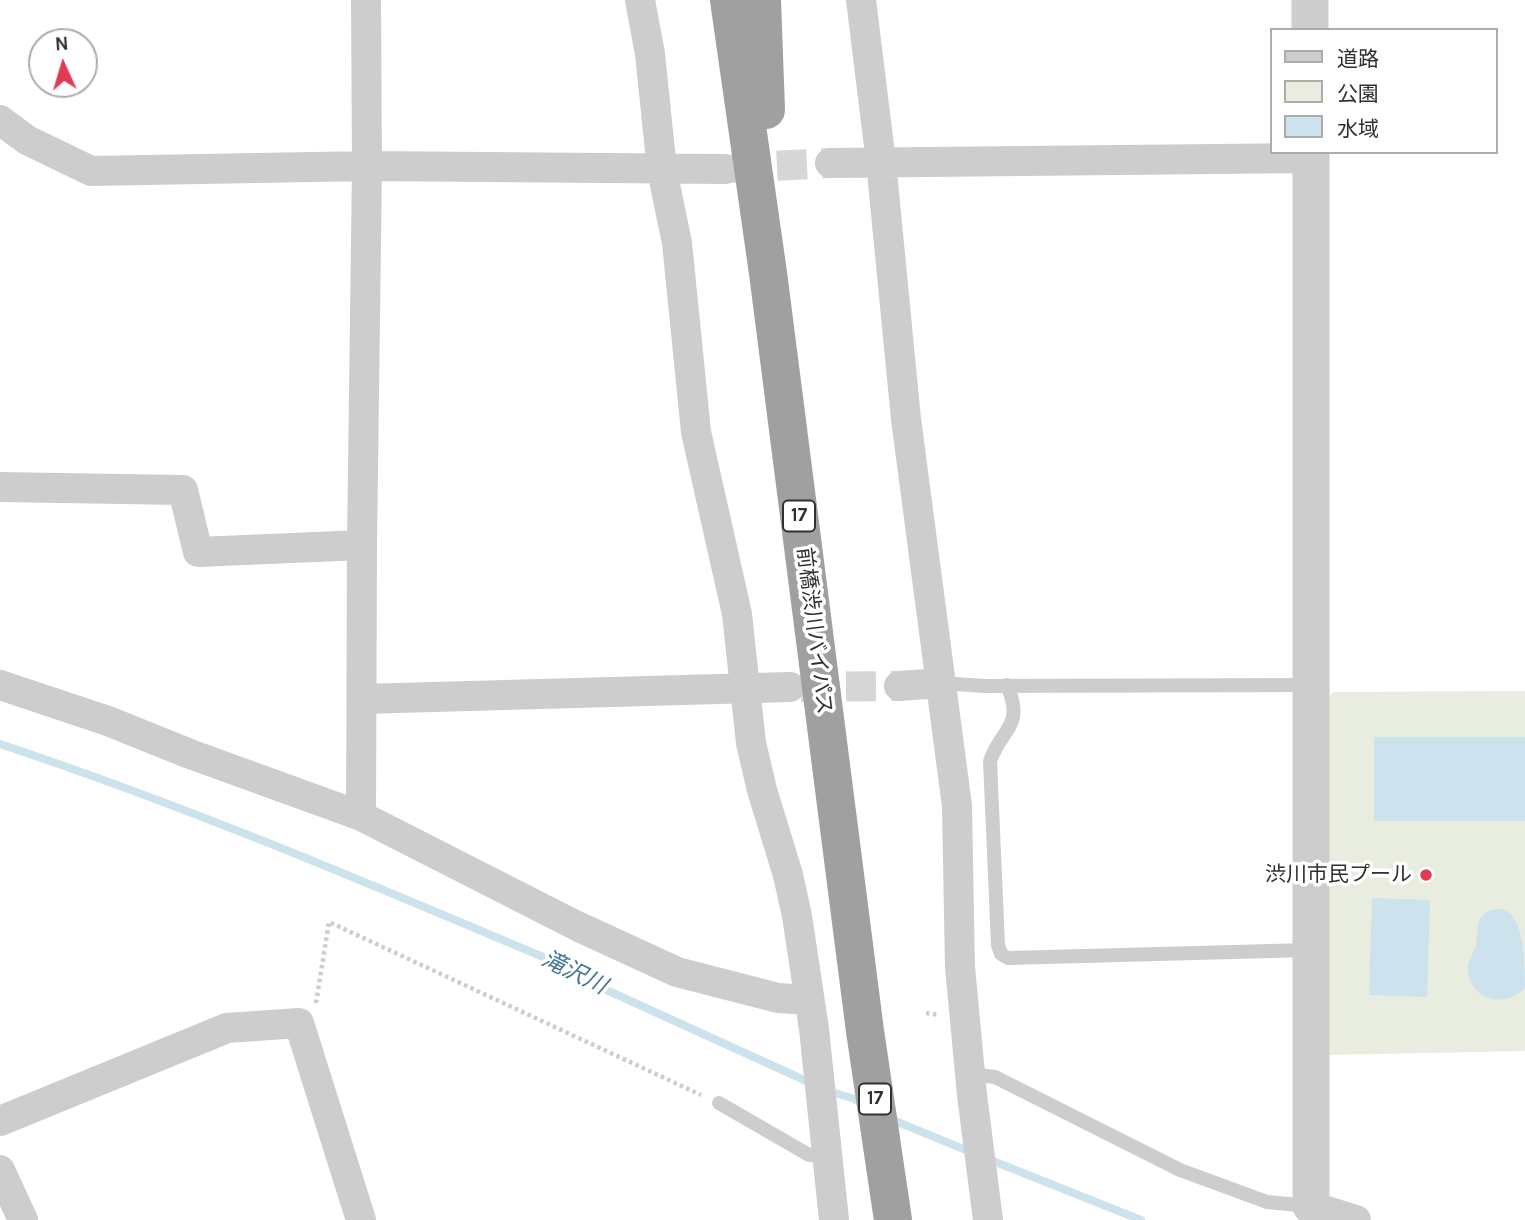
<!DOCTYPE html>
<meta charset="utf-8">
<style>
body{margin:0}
#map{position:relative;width:1525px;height:1220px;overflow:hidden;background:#fff;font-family:Karla,"Noto Sans JP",sans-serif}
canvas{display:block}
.legend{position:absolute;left:1270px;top:28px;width:228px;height:126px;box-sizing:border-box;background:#fff;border:2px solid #acacac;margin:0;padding:9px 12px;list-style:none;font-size:21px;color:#303030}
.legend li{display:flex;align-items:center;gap:14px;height:35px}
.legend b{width:35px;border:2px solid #acacac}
.north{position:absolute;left:28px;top:28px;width:70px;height:70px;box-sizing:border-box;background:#fff;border:2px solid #acacac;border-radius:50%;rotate:356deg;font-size:19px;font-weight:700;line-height:28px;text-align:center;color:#303030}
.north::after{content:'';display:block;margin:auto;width:24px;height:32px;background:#e03a55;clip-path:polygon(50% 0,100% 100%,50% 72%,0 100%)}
</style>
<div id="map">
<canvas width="1525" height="1220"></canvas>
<ul class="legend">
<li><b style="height:9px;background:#cdcdcd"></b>道路</li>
<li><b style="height:19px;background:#e8eddf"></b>公園</li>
<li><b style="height:19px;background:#cce2ec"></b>水域</li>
</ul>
<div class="north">N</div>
</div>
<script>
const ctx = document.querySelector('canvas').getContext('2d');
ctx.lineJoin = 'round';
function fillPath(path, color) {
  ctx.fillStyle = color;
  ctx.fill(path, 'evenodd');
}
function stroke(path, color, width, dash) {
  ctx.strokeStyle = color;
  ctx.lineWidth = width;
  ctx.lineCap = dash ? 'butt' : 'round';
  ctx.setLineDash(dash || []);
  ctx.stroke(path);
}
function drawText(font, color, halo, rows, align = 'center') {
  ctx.font = font + ' Karla,"Noto Sans JP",sans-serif';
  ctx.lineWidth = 7;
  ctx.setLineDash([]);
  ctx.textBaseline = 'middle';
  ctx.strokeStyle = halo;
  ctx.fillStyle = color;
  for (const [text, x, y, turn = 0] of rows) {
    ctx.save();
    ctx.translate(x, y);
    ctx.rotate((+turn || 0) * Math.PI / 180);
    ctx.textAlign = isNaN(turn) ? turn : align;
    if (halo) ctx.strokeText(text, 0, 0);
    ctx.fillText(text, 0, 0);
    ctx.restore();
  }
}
fillPath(new Path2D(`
 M1525 691V1051L1326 1055 1327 699 1333 692Z`), '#e8eddf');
fillPath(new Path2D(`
 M1374 737H1525V821H1374Z
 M1372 898 1430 900 1427 997 1369 995Z
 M1500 909C1525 912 1525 964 1525 988 1506 1009 1470 1000 1468 970 1467 960 1474 954 1476 945 1479 926 1474 911 1500 909Z`), '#cce2ec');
stroke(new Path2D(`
 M0 744C187 806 368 883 550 960L567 972 813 1084
 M828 1091 855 1099 864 1106
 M888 1118 973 1153
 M988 1159 1141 1220`), '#cce2ec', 8);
stroke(new Path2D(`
 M732 168 830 163
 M801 687 899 686`), '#d6d6d6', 30, [30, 15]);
stroke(new Path2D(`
 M316 1003 329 922 701 1095
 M926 1013 939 1015`), '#cdcdcd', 4.5, [3.5, 3.5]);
stroke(new Path2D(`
 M941 683 984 686 1310 685
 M1007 685C1025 727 1002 727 990 761L998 945 1001 954 1008 958 1309 950
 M970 1074 995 1077 1180 1170 1267 1202 1310 1206
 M719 1103 809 1155 828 1156`), '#cdcdcd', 14);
stroke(new Path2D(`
 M640 0 650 54 662 170 677 243 696 432 737 614 751 743 762 790 788 875 797 916 814 1029 834 1220
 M861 0 881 162 906 419 957 806 960 967 972 1095 988 1220
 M0 120 27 140 91 171 367 166 725 169
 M830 163 1311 158
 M0 487 183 490 198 552 362 545
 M0 685 108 721 190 754 361 816 577 926 677 972 778 998 809 1000
 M899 686 941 683
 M362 699 790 687
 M361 816 362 545 367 166 366 0
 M0 1121 227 1028 299 1023 361 1220
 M0 1170 23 1220
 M1311 1206 1356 1220`), '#cdcdcd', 30);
stroke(new Path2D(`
 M1310 0V30
 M1311 1206V152`), '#cdcdcd', 37);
stroke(new Path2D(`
 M729 0 768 273 865 1031 893 1220
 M762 0 766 110`), '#a0a0a0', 38);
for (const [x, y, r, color] of [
 [1426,875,7,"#e03a55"]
]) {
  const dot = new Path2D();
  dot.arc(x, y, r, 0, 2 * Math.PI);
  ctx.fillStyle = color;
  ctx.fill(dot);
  stroke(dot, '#fff', 2.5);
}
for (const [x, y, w] of [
 [799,516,32],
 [875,1099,32]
]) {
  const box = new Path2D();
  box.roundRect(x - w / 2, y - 15.5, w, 31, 5);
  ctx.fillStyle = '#fff';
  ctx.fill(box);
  stroke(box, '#303030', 2);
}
drawText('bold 19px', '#303030', null, [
 ["17",799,516],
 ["17",875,1099]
]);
drawText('21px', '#303030', '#fff', [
 ["前橋渋川バイパス",814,631,83]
]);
drawText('21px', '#303030', '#fff', [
 ["渋川市民プール",1412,875]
], 'right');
drawText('italic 23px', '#407991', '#fff', [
 ["滝沢川",574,973,26]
]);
</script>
